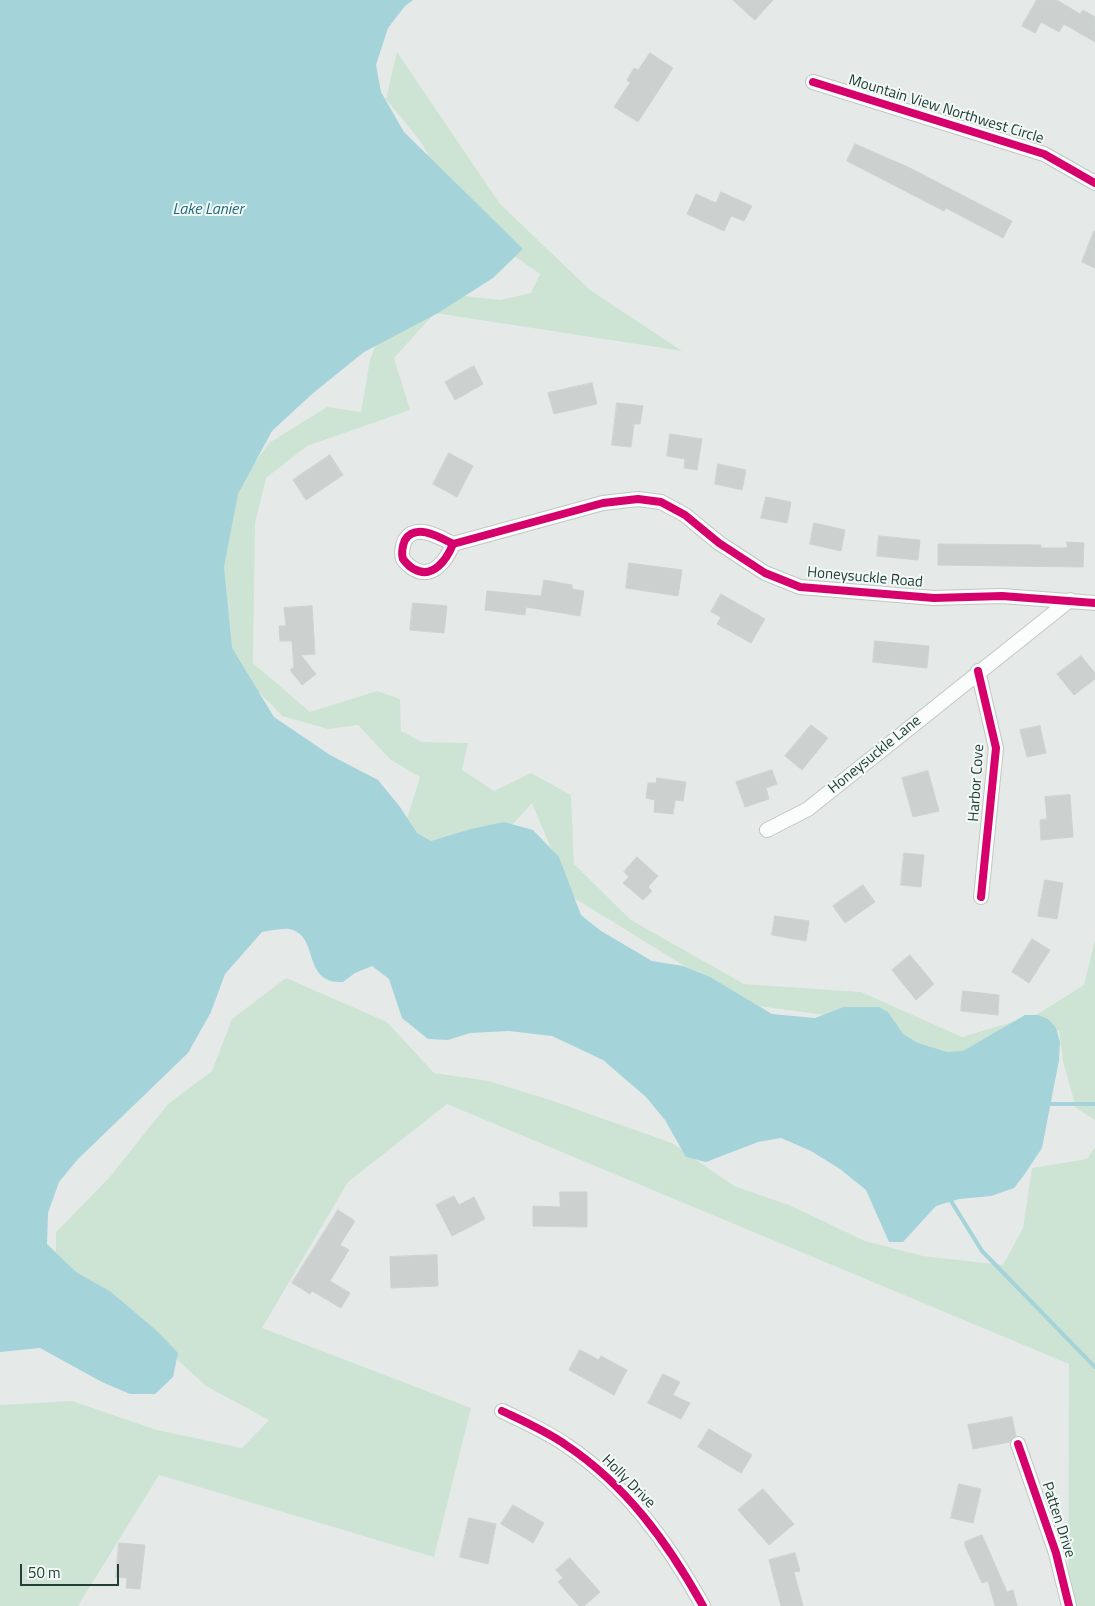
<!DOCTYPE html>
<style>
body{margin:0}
#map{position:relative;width:1095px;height:1606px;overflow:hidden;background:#e5eae8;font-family:"Titillium Web",sans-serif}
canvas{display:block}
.scale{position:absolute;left:20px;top:1564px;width:99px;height:22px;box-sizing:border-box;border:2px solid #213f36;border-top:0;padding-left:6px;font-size:15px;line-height:18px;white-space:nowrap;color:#213f36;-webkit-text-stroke:4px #f3f9f6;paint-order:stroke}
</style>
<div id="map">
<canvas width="1095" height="1606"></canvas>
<div class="scale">50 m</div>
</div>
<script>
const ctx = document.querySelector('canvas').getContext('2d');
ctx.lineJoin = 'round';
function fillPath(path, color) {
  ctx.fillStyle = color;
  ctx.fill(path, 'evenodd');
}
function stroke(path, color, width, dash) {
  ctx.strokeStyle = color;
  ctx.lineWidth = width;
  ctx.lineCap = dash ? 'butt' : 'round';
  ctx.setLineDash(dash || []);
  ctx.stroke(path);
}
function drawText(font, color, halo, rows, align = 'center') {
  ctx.font = font + ' "Titillium Web",sans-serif';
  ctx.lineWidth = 4;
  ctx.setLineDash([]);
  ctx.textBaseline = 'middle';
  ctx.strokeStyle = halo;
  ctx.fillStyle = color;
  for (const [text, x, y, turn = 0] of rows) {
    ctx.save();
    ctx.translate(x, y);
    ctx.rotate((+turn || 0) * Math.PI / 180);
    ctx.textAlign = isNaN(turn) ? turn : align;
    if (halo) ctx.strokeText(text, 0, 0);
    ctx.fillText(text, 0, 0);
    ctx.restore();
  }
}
fillPath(new Path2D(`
 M397 52 500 204 590 290 682 351 435 313 394 358 410 410 307 446 266 478 255 523 253 663 310 712 377 691 400 699 401 731 422 742 468 743 462 770 494 791 531 773 571 795 574 864 631 920 744 984 861 992 962 1037 1036 1015 1084 985 1095 940V1120L1076 1108 1063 1061 1059 1030 994 1056H909L882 1023 737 1003 691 970 571 896 532 803 503 835 455 860 402 835 420 777 391 760 358 725 328 729 282 716 215 646 224 546 231 496 269 443 327 407 361 412 370 360 386 318 438 293 500 300 531 293 540 274 509 252 456 203 421 142 386 99Z
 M286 978 387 1022 434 1073 489 1081 553 1101 672 1143 734 1186 789 1205 865 1241 923 1256 1003 1265 1023 1228 1032 1168 1087 1159 1095 1147V1606H1068L1069 1364 447 1104 348 1182 262 1328 471 1408 434 1557 159 1475 78 1606H0V1405L72 1401 157 1430 242 1448 269 1420 206 1386 152 1337 56 1276V1232L109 1178 168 1104 212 1071 232 1019Z`), '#cde4d4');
fillPath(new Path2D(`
 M0 0H413L405 6 388 28 376 65 381 92 404 132 523 249 493 278 438 313 364 352 312 394 272 431 238 494 224 567 232 648 274 717 330 755 378 780 400 807 417 833 431 841 471 829 504 822 533 830 559 857 581 915 601 931 652 961 683 966 710 977 772 1014 815 1018 844 1007H879L888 1012 903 1034 918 1043 947 1052 963 1051 1025 1015H1038L1048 1019 1056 1028 1060 1042 1059 1060 1042 1148 1024 1175 1014 1188 991 1196 959 1199 936 1206 903 1242H889L866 1190 840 1169 811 1151 781 1138 758 1142 706 1162 686 1157 665 1120 646 1097 603 1060 552 1036 509 1031 470 1033 448 1040 428 1039 402 1018 389 979 372 966 355 973 343 982C338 982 332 982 328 980 305 970 316 934 289 929 281 928 270 931 262 932L225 974 211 1012 188 1053 78 1159 59 1182 48 1213 47 1244 76 1272 111 1292 157 1331 178 1353 173 1377 155 1394H130L102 1382 40 1348 0 1352Z`), '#a4d3da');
stroke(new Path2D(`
 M1049 1104H1095
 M951 1201 982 1251 1095 1367`), '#a4d3da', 4);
const building = new Path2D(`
 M733 0H773L755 20Z
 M1037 0H1057L1080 14 1083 10 1095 17V42L1064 24 1059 32 1041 22 1035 33 1022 26Z
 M650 53 673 68 638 122 614 107 630 83 627 80 634 68 638 70Z
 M855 144 910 168 1012 221 1003 238 946 208 944 211 847 161Z
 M721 192 752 206 744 221 731 216 724 231 687 214 696 194 716 203Z
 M1094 231H1095V268L1082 262Z
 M474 366 483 384 455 400 445 382Z
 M592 383 597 404 554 414 548 393Z
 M617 403 643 406 640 424H634L631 447 612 445Z
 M670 434 702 439 697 470 684 468 685 459 667 456Z
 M449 453 473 466 457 497 433 484Z
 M330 455 343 475 306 500 293 480Z
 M718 464 746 470 742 490 715 484Z
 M766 497 791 502 787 523 761 518Z
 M814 523 845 530 841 551 810 544Z
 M879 536 920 540 918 560 877 556Z
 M1067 542 1084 543 1083 567 938 565V544L1041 545V548H1067Z
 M629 563 682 570 678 596 626 588Z
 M544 580 572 585V589L584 591 580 616 526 607 525 615 485 610 487 591 541 596Z
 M721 594 765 619 751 643 717 624 721 617 711 612Z
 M413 603 447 606 444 633 410 630Z
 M312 606 315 654 301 655 316 674 302 685 290 670 294 667 292 641H280L279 626H286L284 608Z
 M875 641 929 646 927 668 873 662Z
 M1081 656 1095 673V679L1074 695 1057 674Z
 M811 725 828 738 802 770 785 756Z
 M1040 726 1046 753 1027 757 1020 730Z
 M772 770 777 784 766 788 769 799 745 807 736 782Z
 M928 771 939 811 913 817 902 778Z
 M657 778 686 782 683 801 675 800 673 814 654 812 655 800 646 798 648 783H656Z
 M1070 795 1073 837 1041 840 1040 820 1047 819 1045 797Z
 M904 853 924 855 921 887 901 885Z
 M637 857 658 876 648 887 652 891 643 900 623 883 629 877 624 872Z
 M1045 880 1063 883 1057 919 1038 916Z
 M863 885 875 902 845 923 833 906Z
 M775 916 809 921 806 941 772 935Z
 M1032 939 1050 950 1029 983 1012 972Z
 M910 955 934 984 916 1000 892 970Z
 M963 991 999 995 998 1015 961 1011Z
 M560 1192H587V1227L533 1226V1206L560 1207Z
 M454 1196 459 1205 474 1197 485 1219 452 1236 436 1205Z
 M338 1210 355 1221 340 1245 349 1250 330 1281 350 1293 341 1308 312 1291 310 1294 292 1283Z
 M437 1255 438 1286 391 1288 390 1257Z
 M580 1350 599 1360 601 1356 627 1370 614 1395 569 1370Z
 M663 1374 680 1382 673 1395 690 1403 681 1419 648 1403Z
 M1012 1417 1016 1436 1010 1442 973 1449 968 1425Z
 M709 1429 752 1455 741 1473 698 1447Z
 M959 1484 981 1489 973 1523 951 1518Z
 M763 1489 794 1524 769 1545 738 1510Z
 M513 1505 544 1523 533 1543 501 1524Z
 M469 1518 496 1524 488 1564 460 1557Z
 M982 1535 1007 1592 1013 1590 1017 1606H995L988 1581 982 1583 965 1546V1542Z
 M119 1543 145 1545 140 1589 126 1588 127 1578 116 1577Z
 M795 1553 800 1571 794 1572 803 1606H781L769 1560Z
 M570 1558 600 1592 584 1606H579L558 1582 563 1578 556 1570Z`);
fillPath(building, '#ccd1cf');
stroke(building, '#cdd3d1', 1);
const street = new Path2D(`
 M813 82 1044 154 1095 183
 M453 544C447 559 433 580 414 569 411 568 405 562 403 559 401 553 403 544 405 540 416 522 441 538 453 544L603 503 638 499 661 502 685 515 719 543 765 573 800 587 934 598 1002 596 1095 603
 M978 671 996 748 981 897
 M767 830 808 809 1070 600
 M502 1411C523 1421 546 1431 566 1445 626 1485 668 1543 703 1606
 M1018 1444 1056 1553 1069 1606`);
stroke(street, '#c2c7c5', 16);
stroke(street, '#fbfcfc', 14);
stroke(new Path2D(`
 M813 82 1044 154 1095 183
 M453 544C447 559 433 580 414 569 411 568 405 562 403 559 401 553 403 544 405 540 416 522 441 538 453 544L603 503 638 499 661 502 685 515 719 543 765 573 800 587 934 598 1002 596 1095 603
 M978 671 996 748 981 897
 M502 1411C523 1421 546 1431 566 1445 626 1485 668 1543 703 1606
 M1018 1444 1056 1553 1069 1606`), '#d6006c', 8);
drawText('15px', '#213f36', '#f3f9f6', [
 ["Mountain View Northwest Circle",946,110,17],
 ["Honeysuckle Road",865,578,5],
 ["Honeysuckle Lane",875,755,-39],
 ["Harbor Cove",977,783,-86],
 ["Holly Drive",628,1482,45],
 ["Patten Drive",1058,1520,72]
]);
drawText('italic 16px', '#196d7d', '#f3f9f6', [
 ["Lake Lanier",208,210]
]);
</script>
